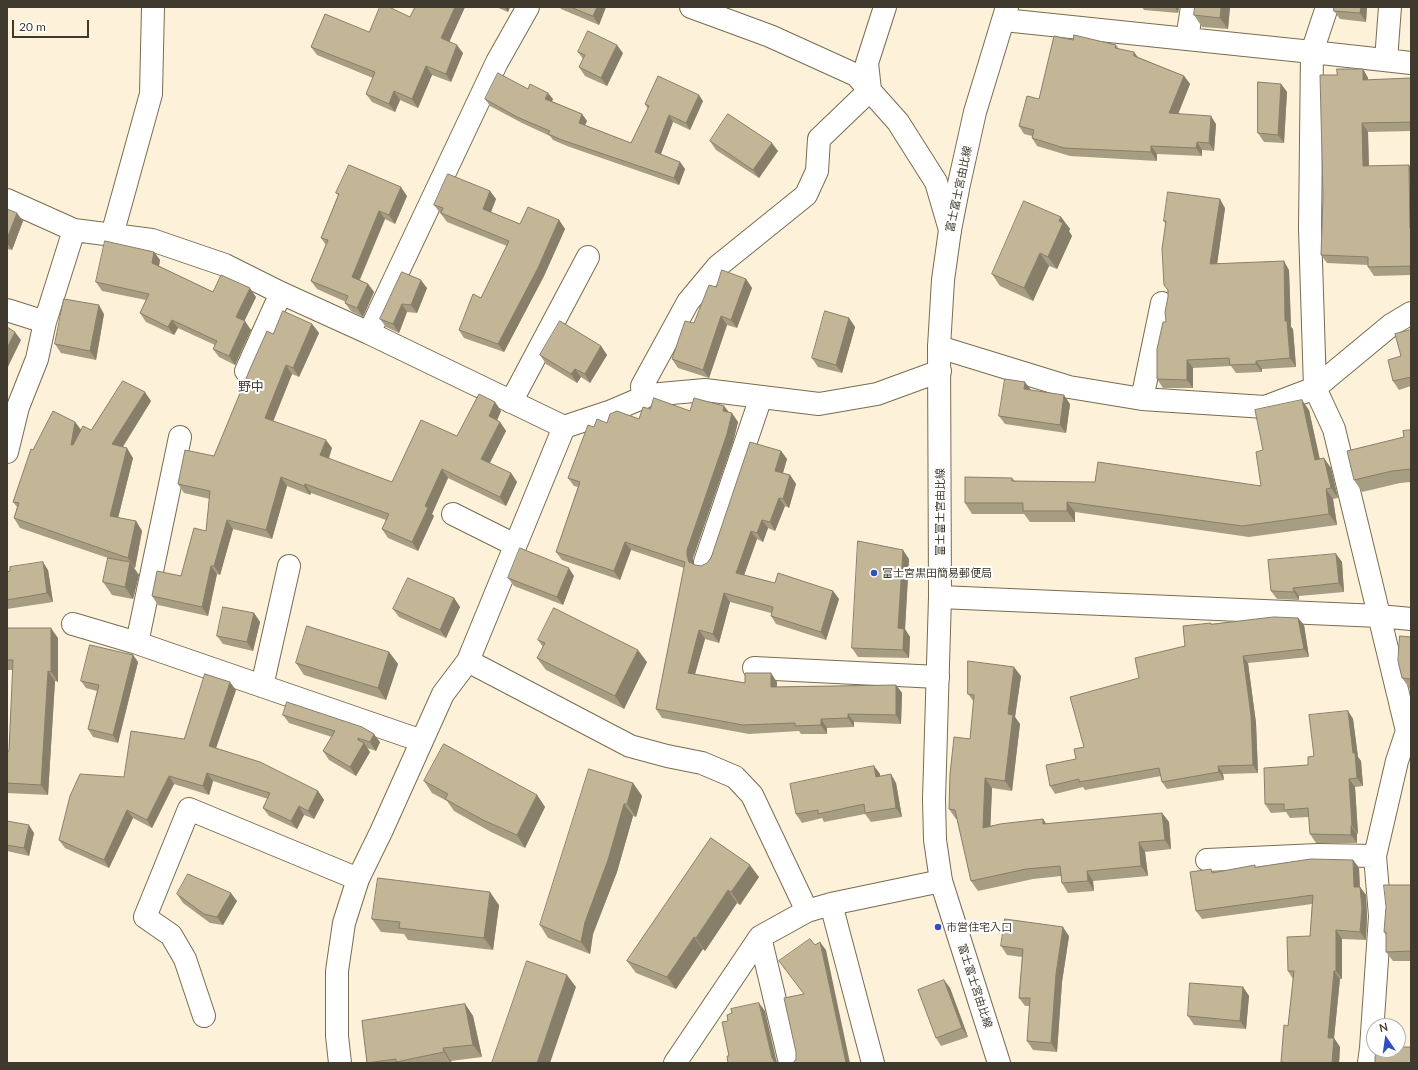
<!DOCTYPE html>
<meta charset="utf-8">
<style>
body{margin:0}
#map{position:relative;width:1418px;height:1070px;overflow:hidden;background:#fdf2d9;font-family:Lato,sans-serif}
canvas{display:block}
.frame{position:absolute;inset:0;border:8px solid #403a2e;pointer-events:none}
.north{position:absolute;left:1366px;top:1018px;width:40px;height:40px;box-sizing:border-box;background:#fff;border:1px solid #b3b0ab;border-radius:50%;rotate:347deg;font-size:11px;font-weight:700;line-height:16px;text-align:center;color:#403a2e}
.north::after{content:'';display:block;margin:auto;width:14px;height:18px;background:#324fc0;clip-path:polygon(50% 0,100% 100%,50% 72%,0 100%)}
.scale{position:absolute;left:12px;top:20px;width:77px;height:18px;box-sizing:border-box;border:2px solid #403a2e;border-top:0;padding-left:5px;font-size:12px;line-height:14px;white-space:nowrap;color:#403a2e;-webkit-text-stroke:3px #fff;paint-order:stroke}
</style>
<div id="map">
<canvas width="1418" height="1070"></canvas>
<div class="frame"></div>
<div class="north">N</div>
<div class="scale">20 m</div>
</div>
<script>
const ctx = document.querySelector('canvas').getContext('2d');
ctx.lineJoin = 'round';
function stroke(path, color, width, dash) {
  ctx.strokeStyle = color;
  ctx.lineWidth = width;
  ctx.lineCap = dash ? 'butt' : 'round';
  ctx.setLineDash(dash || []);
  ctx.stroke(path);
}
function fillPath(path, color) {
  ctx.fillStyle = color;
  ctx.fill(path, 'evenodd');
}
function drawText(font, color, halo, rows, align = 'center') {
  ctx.font = font + ' Lato,"Noto Sans JP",sans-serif';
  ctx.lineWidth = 4;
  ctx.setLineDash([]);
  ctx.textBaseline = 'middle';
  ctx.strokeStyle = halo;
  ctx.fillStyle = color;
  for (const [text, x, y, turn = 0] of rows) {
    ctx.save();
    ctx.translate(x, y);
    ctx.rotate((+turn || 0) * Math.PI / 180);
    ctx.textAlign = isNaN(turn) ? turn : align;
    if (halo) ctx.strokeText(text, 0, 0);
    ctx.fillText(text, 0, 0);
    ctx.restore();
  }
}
const minor = new Path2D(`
 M691 7 770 36 856 75 898 122 936 182 950 230
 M1327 7 1312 52 1310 229 1315 388 1334 429 1407 731 1397 761 1375 856 1380 916 1371 1048 1369 1063
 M1004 20 1312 52 1411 63
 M1187 39 1192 7
 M1386 60 1390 7
 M7 200 74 230 152 240 225 265 281 293 369 333 564 427 609 412 649 395 705 390 819 404 877 394 940 371
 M112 235 151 94 153 7
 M7 310 45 322 74 230
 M369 333 497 62 528 7
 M939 347 1069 387 1142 399 1265 407 1315 388 1391 325 1411 313
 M246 371 281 293
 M643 398 642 386 688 302 718 266 806 195 817 171 819 139 870 90 867 63 885 7
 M1142 399 1162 303
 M511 402 588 257
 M7 452 18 407 37 359 45 322
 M453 514 515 545
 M705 562 761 397
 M940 597 1379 616 1411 619
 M73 624 137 643 422 741
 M137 643 180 437
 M468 661 630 746 667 756 702 763 735 777 752 795 807 911
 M754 668 938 677
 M262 686 289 566
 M1207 860 1318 855 1375 856
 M831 904 873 1063
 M760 937 790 1063
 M204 1016 185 959 171 935 145 917 189 809 358 879
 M340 1063 337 1036V971L344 923 358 879 381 832 443 694 468 661 564 427
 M675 1063 760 937 807 911 831 904 941 881`);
const major = new Path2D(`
 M999 1063 941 881 935 840 934 799 940 597 939 347 943 280 950 230 959 184 975 112 1007 7`);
stroke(minor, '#786c50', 24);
stroke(major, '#786c50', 24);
stroke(minor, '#fff', 22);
stroke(major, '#fff', 22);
fillPath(new Path2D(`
 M415 7H465L449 42 463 53 451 82 432 75 418 108 400 100 395 112 372 102 366 94 373 78 317 55 311 47 369 32 410 17Z
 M496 7H510L508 12Z
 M560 7H606L599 25 561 9Z
 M1142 7H1179L1178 13 1144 10Z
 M1195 7H1230L1228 29 1202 27 1194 15Z
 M1367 7 1366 22 1340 19 1334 11Z
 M1073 40 1116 45 1119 49 1138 57 1184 76 1190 84 1178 114 1216 124 1214 151 1202 150V156L1157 154V161L1070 156 1037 146 1032 138V136L1024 134 1019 126 1039 99Z
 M578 52 623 53 607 86 585 76 579 67 583 59Z
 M1363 69 1368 78V80L1411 78V131L1368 132 1369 166 1411 168V275L1374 276 1368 267V265L1327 263 1321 255 1337 75Z
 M1281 84 1287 92 1284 143 1264 142 1258 133Z
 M528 89 553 99 552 101 582 114 587 121 585 125 631 143 648 109 645 104 703 101 690 130 673 122 661 154 680 162 685 169 679 185 567 146 553 140 550 136 522 123 490 106 485 99Z
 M710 141 778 151 759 178 716 150Z
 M490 191 496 199 491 212 520 224 559 220 565 229 544 276 504 352 464 338 459 330 481 298 507 246 447 222 441 214 440 213 434 205Z
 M336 193 407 196 395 224 385 219 360 280 368 284 374 292 363 317 351 311 345 303 346 302 317 289 311 281 326 245 321 238 338 195Z
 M1225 208 1217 264 1289 270 1291 327 1293 329 1296 367 1262 369V372L1236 373 1231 366 1193 368V388H1163L1157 379 1166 322 1168 297 1165 223 1164 221Z
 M7 209 23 221 12 250 7 249Z
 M1061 217 1070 229 1069 231 1072 236 1057 269 1049 266 1033 301 1000 286 992 274Z
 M154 252 160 260 159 266 213 292 256 297 244 321 251 330 235 365 219 357 213 349 215 345 178 328 174 335 146 322 140 313 146 300 102 291 96 282Z
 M402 272 427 288 417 313 407 312 399 333 386 327 380 319Z
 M746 279 752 288 737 328 727 325 709 378 678 368 672 359 716 287Z
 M104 314 96 360 61 353 55 344Z
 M849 318 855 327 842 373 818 367 812 358Z
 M312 324 319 333 299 377 292 374 273 421 332 448 329 459 392 482 457 436 495 402 501 411 497 420 500 422 506 431 490 463 511 473 517 482 506 506 448 478 432 514 434 516 418 551 388 538 382 529 386 520 311 493 310 495 287 486 272 539 233 529 220 575 217 574 208 616 158 605 152 596 181 576 206 531 210 499 184 493 178 484 214 456 273 334Z
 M1411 330V386L1399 390 1393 381Z
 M601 346 607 355 590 383 581 377 577 383 546 364 540 355Z
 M1031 390 1070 404 1066 433 1005 424 999 416Z
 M151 401 123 447 133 458 118 518 136 521 142 531 135 568 133 567 139 575 133 599 112 595 103 582 108 558 20 528 14 518 17 507 13 502 33 450 75 422 81 430H91Z
 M724 406 729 412 738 422 733 442 693 558V564L695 565 701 566 707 563 781 451 787 459 783 473 790 475 796 484 789 508 785 506 775 531 768 528 763 542 757 539 744 575 775 583 833 591 839 599 826 640 776 624 771 616V613L730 602 719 643 705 639 695 674 745 683 777 682V687L896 685 902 693 901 724 854 722V727L827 728V734H801L799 731 749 734 662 718 656 709 684 568 631 550 620 580 562 560 556 552 578 487 574 486 568 478 594 427 607 423 639 419 650 409 690 411Z
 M1309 410 1320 459 1331 468 1338 498 1333 499 1337 525 1249 537 1075 512V522H1030L1024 514H972L965 503 1012 478 1015 481 1261 486 1263 450Z
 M1411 430V482L1400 483 1362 492 1354 480 1404 437Z
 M1336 554 1342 562 1344 592 1299 596V600L1277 599 1271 591Z
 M909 559 905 629 910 637 909 658 858 657 852 648Z
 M48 570 53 602 7 609V572Z
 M574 576 563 605 514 586 508 578Z
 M454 598 460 607 446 638 399 617 393 609Z
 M254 613 260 622 253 651 223 644 217 636Z
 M1298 618 1304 625 1309 657 1248 663 1256 723 1258 773 1223 774 1224 780 1167 789 1162 782 1161 776 1085 790 1083 787 1055 794 1050 786 1076 759 1084 747 1139 678 1185 646 1212 624Z
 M7 628 58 638V682L55 681 48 795 7 793V751H9L13 670H7Z
 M1411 637V689H1410L1402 678Z
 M538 640 647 662 624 709 546 670 537 658 543 647Z
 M389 652 398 664 386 700 304 675 296 663Z
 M133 655 138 662 118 743 93 737 88 729 97 691 86 688 81 681Z
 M1021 676 1015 717 1020 724 1012 791 992 788 990 826 1043 819 1046 824 1162 813 1169 822 1171 849 1145 852 1148 876 1093 881 1094 891 1068 893 1062 883 1061 876 1033 879 978 891 971 881 957 819H956L949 809 970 739 974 702 968 694Z
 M236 690 216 748 318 791 324 800 314 819 304 815 297 829 269 816 263 808 268 799 213 781 209 795 174 784 152 828 133 818 109 868 65 848 59 840 124 777 184 739Z
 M1348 711 1353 719 1358 757 1361 761 1363 786 1355 787 1358 834H1357V843H1316L1310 834 1309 817 1290 818 1286 812 1271 813 1265 804 1308 765 1314 756Z
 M283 715 380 742 376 751 367 748 370 752 356 776 329 760 323 751 332 737 289 723Z
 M874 766 880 774V777L896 783 902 817 871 822 865 814 824 822 822 818 802 823 796 814Z
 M424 781 537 795 545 807 525 848 491 832 454 811 447 801 432 793Z
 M633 783 642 796 636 817 633 816 617 872 593 934 590 954 548 938 540 925Z
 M7 821 34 833 29 856 7 851Z
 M711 838 759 877 740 905 737 903 705 951 703 949 676 989 636 973 627 961Z
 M1353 860 1359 868 1360 887 1366 895 1367 916 1366 940 1342 939V979H1340L1334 1038 1340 1047 1339 1063H1281V1062L1288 1026 1293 979 1288 971 1310 936 1312 904 1202 919 1196 911 1214 873 1256 867Z
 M1411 885V961H1393L1386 952V935L1384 932Z
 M177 894 237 901 223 925 210 923 183 903Z
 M499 905 493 950 408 940 404 934 381 932 372 919Z
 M1069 936 1062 982 1057 1052 1033 1050 1027 1041 1030 1006H1025L1019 998 1022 957 1007 955 1001 946Z
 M944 980 950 988 968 1037 941 1046 936 1038Z
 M1243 987 1249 996 1246 1029 1194 1025 1188 1016Z
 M465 1004 473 1016 482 1057 451 1061 452 1063H367L362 1021Z`), '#a79d82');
fillPath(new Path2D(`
 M455 7H465L447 47 441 38Z
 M504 7H510L508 12Z
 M597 7H606L599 25 593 16Z
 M1175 7H1179L1178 13Z
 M1221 7H1230L1228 29 1220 18Z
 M1361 7H1367L1366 22 1360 13Z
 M457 45 463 53 451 82 446 74Z
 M617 45 623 53 607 86 601 78Z
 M1134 52 1140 60 1134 56Z
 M426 66 432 75 418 108 412 99Z
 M1363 69 1368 78V89L1363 80Z
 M1184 76 1190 84 1175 122 1169 113Z
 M1281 84 1287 92 1284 143 1278 135Z
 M394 91 400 100 395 112 389 104Z
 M548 93 553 99 550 105 545 99Z
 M699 95 703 101 690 130 686 123Z
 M582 114 587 121 583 129 579 123Z
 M669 115 673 122 659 159 655 152Z
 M1211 116 1216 124 1214 151 1209 143Z
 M1362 123 1368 132 1369 174 1363 166Z
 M1197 142 1202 150V156L1196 148Z
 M772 143 778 151 759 178 753 170Z
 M1151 146 1157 154V161L1151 152Z
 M680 162 685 169 679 185 674 178Z
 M1409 165 1411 168V230L1410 228Z
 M401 187 407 196 395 224 389 215Z
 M490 191 496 199 489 217 483 209Z
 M1220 199 1225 208 1216 272 1210 264Z
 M379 211 385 219 357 285 352 277Z
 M17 213 23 221 12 250 7 243V239Z
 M1061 217 1070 229 1069 231 1072 236 1057 269 1048 257Z
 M559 220 565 229 544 276 504 352 498 344Z
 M154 252 160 260 158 271 152 263Z
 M1040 253 1049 266 1033 301 1024 288Z
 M1284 261 1289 270 1291 327 1293 329 1296 367 1290 358 1285 321Z
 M746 279 752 288 737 328 731 320Z
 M421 280 427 288 417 313 411 305Z
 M368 284 374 292 363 317 357 308Z
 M250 288 256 297 242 326 236 317Z
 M402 304 407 312 399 333 393 324Z
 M99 305 104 314 96 360 90 351Z
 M721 316 727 325 709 378 703 370Z
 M849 318 855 327 842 373 836 365Z
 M172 320 178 328 174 335 168 327Z
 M245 321 251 330 235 365 229 356Z
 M312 324 319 333 299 377 293 368Z
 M15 332 21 340 7 369V348Z
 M601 346 607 355 590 383 585 374Z
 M1187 360 1193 368V388L1187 380Z
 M1256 361 1262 369V372L1256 364Z
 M286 365 292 374 271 427 265 418Z
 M575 369 581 377 577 383 571 374Z
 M1025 382 1031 390 1030 398 1024 389Z
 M145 392 151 401 118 454 112 444Z
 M1064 395 1070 404 1066 433 1060 425Z
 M1302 400 1309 410 1322 471 1315 460Z
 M495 402 501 411 495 425 489 416Z
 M724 406 730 414 723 411Z
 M732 413 738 422 733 442 693 558V564L689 562 687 556V550Z
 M75 422 82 431 77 454 71 445Z
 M500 422 506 431 487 468 481 459Z
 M326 440 332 448 326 464 320 455Z
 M127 448 133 458 116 526 110 516Z
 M781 451 787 459 781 479 775 471Z
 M1324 458 1331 468 1338 498 1331 488Z
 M442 469 448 478 432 514 434 516 418 551 412 542 425 506Z
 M511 473 517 482 506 506 500 497Z
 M790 475 796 484 789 508 783 499Z
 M281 477 287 486 272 539 266 530Z
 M305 484 311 493 310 495 304 486Z
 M1326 489 1333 499 1337 525 1329 514Z
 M779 498 785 506 775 531 770 522Z
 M1067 502 1075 512V522L1067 511Z
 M227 520 233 529 220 575 214 566Z
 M762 520 768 528 763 542 757 533Z
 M136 521 142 531 135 568 128 558Z
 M751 531 757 539 742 581 736 573Z
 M625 542 631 550 620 580 614 571Z
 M903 550 909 559 905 629 910 637 909 658 903 650 898 628Z
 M1336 554 1342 562 1344 592 1339 583Z
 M43 562 48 570 53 602 47 593Z
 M130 562 139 575 133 599 125 587Z
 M211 566 217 574 208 616 202 607Z
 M569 568 574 576 563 605 557 597Z
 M1293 588 1299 596V600L1294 592Z
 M833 591 839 599 826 640 821 632Z
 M724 593 730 602 719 643 713 634Z
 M454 598 460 607 446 638 440 630Z
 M254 613 260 622 253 651 247 642Z
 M1298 618 1304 625 1309 657 1304 649Z
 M51 628 58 638V682L51 672Z
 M699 630 705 639 693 681 688 673Z
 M638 650 647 662 624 709 615 696Z
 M389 652 398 664 386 700 378 688Z
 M133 655 138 662 118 743 113 735Z
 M1243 656 1248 663 1256 723 1258 773 1253 765Z
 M1014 667 1021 676 1015 717 1020 724 1012 791 1005 781 1008 714Z
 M48 671 55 681 48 795 41 785Z
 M771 673 777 682V696L771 687Z
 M230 682 236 690 214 754 209 746Z
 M896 685 902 693 901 724 896 715Z
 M1348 711 1353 719 1358 757 1361 761 1363 786 1357 778 1353 753Z
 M848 714 854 722V727L848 718Z
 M821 719 827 728V734L821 725Z
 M374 734 380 742 376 751 370 742Z
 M358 738 363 745 364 743 370 752 356 776 350 767Z
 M874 766 880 774 882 786 876 777Z
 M1218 766 1223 774 1224 780 1219 772Z
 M207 773 213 781 209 795 203 786Z
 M891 774 896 783 902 817 896 808Z
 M169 776 174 784 152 828 147 820Z
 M985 778 992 788 990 837 983 828Z
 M1349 779 1355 787 1358 834 1352 826Z
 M633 783 642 796 636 817 627 804Z
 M318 791 324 800 314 819 308 811Z
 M537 795 545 807 525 848 517 835Z
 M624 804 633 816 617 872 593 934 590 954 581 942 585 922Z
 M299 806 304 815 297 829 291 821Z
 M127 810 133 818 109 868 104 860Z
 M1162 813 1169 822 1171 849 1165 840Z
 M1043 819 1050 829 1043 824Z
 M29 825 34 833 29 856 24 848Z
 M1351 826 1357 834V843L1351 835Z
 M1139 842 1145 852 1148 876 1141 866Z
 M1353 860 1359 868 1360 895 1354 887Z
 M750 865 759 877 740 905 731 892Z
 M1087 871 1093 881 1094 891 1088 881Z
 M1360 887 1366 895 1367 916 1366 940 1360 932Z
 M728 890 737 903 705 951 696 938Z
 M490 892 499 905 493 950 484 938Z
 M231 893 237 901 223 925 217 917Z
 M1063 927 1069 936 1062 982 1057 1052 1051 1043 1056 974Z
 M1336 930 1342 939V979L1336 971Z
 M694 937 703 949 676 989 667 977Z
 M820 942 826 950 850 1063H846Z
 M1334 971 1340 979 1334 1038 1340 1047 1339 1063H1332L1328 1038Z
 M567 975 576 987 550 1063H537Z
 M944 980 950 988 968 1037 962 1028Z
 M1243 987 1249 996 1246 1029 1240 1021Z
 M759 1003 765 1011 777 1063H775L772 1058Z
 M465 1004 473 1016 482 1057 473 1045Z
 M443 1048 451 1061 452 1063H451L444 1052Z`), '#887f6a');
const building = new Path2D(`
 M380 7H389L410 17 415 7H455L441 38 457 45 446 74 426 66 412 99 394 91 389 104 366 94 375 72 311 47 325 14 369 32Z
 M571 7H597L593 16Z
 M1195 7H1221L1220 18 1194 15Z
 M1334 7H1361L1360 13 1334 11Z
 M588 31 617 45 601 78 579 67 585 55 578 52Z
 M1074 35 1116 45 1115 48 1134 52V56L1184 76 1169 113 1211 116 1209 143 1197 142 1196 148 1151 146V152L1064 148 1032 138 1034 130 1019 126 1027 96 1039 99 1054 36 1073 40Z
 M1337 69H1363V80L1411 78V122L1362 123 1363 166 1409 165 1410 228H1411V266L1368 267V257L1321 255 1323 197 1320 75H1337Z
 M498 73 528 89 530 84 548 93 545 99 582 114 579 123 631 143 649 106 645 104 658 76 699 95 686 123 669 115 655 152 680 162 674 178 562 140 548 134 550 131 517 117 485 99Z
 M1258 82 1281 84 1278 135 1258 133Z
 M728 114 772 143 753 170 710 141Z
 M349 165 401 187 389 215 379 211 352 277 368 284 357 308 345 303 348 296 311 281 328 240 321 238 339 194 336 193Z
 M448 174 490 191 483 209 520 224 528 207 559 220 538 268 498 344 459 330 473 294 481 298 509 241 441 213 443 208 434 205Z
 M1168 192 1220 199 1210 264 1284 261 1285 321H1287L1290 358 1256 361V364L1230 365 1229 358 1187 360V380L1157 379V349L1163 322H1166L1165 312 1168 297V290L1164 285 1162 249 1166 221H1164Z
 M1024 201 1061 217 1059 221 1063 223 1048 257 1040 253 1024 288 992 274Z
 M7 209 17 213 7 239Z
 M105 241 154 252 152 263 213 292 221 275 250 288 236 317 245 321 229 356 213 349 217 341 172 320 168 327 140 313 149 294 96 282Z
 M722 270 746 279 731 320 721 316 703 370 672 359 685 321 694 323 709 285 716 287Z
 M402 272 421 280 411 305 402 304 393 324 380 319Z
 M64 299 99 305 90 351 55 344Z
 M283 311 312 324 293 368 286 365 265 418 326 440 320 455 392 482 421 420 457 436 479 394 495 402 489 416 500 422 481 459 511 473 500 497 442 469 425 506 428 508 412 542 382 529 389 514 305 484 304 486 281 477 266 530 227 520 214 566H211L202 607 152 596 157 571 181 576 194 528 206 531 210 491 178 484 185 450 214 456 250 369 267 331 273 334Z
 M825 311 849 318 836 365 812 358Z
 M560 321 601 346 585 374 575 369 571 374 540 355Z
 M7 327 15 332 7 348Z
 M1411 330V377L1393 381 1388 360 1401 356 1395 334Z
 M1005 379 1025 382 1024 389 1064 395 1060 425 999 416Z
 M123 381 145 392 112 444 127 448 110 516 136 521 128 558 14 518 19 503 13 502 31 449 33 450 53 411 75 422 71 445H73L83 426 91 430Z
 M654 398 690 411 694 398 724 406 723 411 732 413 727 434 687 550V556L689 562 695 565 701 566 707 563 711 558 750 442 781 451 775 471 790 475 783 499 779 498 770 522 762 520 757 533 751 531 736 573 775 583 778 573 833 591 821 632 771 616 773 607 724 593 713 634 699 630 688 673 745 683V673H771V687L896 685V715L848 714V718L821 719V725L795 726V723L743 725 656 709 685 562 625 542 614 571 556 552 580 482 568 478 588 425 594 427 597 419 607 423 610 414 617 411 639 419 643 407 650 409Z
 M1302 400 1315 460 1324 458 1331 488 1326 489 1329 514 1242 526 1067 502V511H1023V503H965V477L1012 478V481L1095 482 1098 462 1261 486 1256 452 1263 450 1255 410Z
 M1411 430V469L1392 471 1354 480 1347 451 1404 437 1403 431Z
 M858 541 903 550 898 628 904 629 903 650 852 648Z
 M520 548 569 568 557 597 508 578Z
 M1336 554 1339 583 1293 588 1294 592 1271 591 1268 560Z
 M108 558 130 562 125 587 103 582Z
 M43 562 47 593 7 600V572L10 571V567Z
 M408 578 454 598 440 630 393 609Z
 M223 607 254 613 247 642 217 636Z
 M554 608 638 650 615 696 537 658 545 643 538 640Z
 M1274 617 1298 618 1304 649 1243 656 1251 715 1253 765 1218 766 1219 772 1162 782 1159 768 1079 782V779L1050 786 1046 765 1076 759 1074 749 1084 747 1070 697 1139 678 1135 658 1185 646 1183 626 1211 623V624Z
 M307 626 389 652 378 688 296 663Z
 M7 628H51V672L48 671 41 785 7 783V751H9L13 660H7Z
 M1400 636 1411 637V679L1402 678 1398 661Z
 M90 645 133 655 113 735 88 729 99 685 81 681Z
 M968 661 1014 667 1008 714 1013 715 1005 781 985 778 983 828 1000 824 1043 819V824L1162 813 1165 840 1139 842 1141 866 1087 871 1088 881 1062 883 1060 866 1026 869 971 881 955 810 949 809 950 774 954 737 970 739 974 695 968 694Z
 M205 674 230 682 209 746 260 762 318 791 308 811 299 806 291 821 263 808 270 793 207 773 203 786 169 776 147 820 127 810 104 860 59 840 70 796 80 774 124 777 131 731 184 739Z
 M287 702 362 727 374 734 370 742 358 738V740L364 743 350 767 323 751 335 731 283 715Z
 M1348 711 1353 753H1355L1357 778 1349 779 1352 826H1351V835L1310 834 1308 808 1284 810V804H1265L1264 768 1308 765V757L1314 756 1309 715Z
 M444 744 537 795 517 835 483 820 445 799 448 794 424 781Z
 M874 766 876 777 891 774 896 808 865 813 864 804 818 814V810L796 814 790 784Z
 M589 769 633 783 627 804H624L608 860 585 922 581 942 540 925Z
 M7 821 29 825 24 848 7 845Z
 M711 838 750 865 731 892 728 890 696 938 694 937 667 977 627 961Z
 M1311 859 1353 860 1354 887H1360L1362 908 1360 932 1336 930V971H1334L1328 1038H1334L1332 1063H1288L1281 1062 1284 1025 1288 1026 1294 971H1288L1287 937 1310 936 1313 895 1196 911 1190 872 1211 869 1212 873 1255 865V867Z
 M188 874 231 893 217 917 204 914 177 894Z
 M378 878 490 892 484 938 399 928 400 922 372 919Z
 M1384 885H1411V951L1386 952V932H1384L1386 907Z
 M1005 919 1063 927 1056 974 1051 1043 1027 1041 1030 998H1019L1023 949 1001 946Z
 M810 939 815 945 820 942 846 1063H793L796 1059V1052L784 998 804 994 779 961Z
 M527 961 567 975 537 1063H492Z
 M944 980 962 1028 936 1038 918 990Z
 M1190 983 1243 987 1240 1021 1188 1016Z
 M759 1003 772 1058 775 1063H728L727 1056H729L722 1022 728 1021 727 1015 732 1013 731 1009Z
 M465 1004 473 1045 443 1048 444 1052 396 1062V1059L367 1063 362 1021Z
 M1398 1047H1411V1063H1375V1058L1376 1050H1398Z`);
fillPath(building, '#c2b697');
stroke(building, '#887f6a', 1);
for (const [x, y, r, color] of [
 [874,573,4,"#324fc0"],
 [938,927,4,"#324fc0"]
]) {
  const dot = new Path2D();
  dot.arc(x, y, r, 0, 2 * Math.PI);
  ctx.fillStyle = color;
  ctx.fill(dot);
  stroke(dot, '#fff', 1.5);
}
drawText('11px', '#403a2e', '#fff', [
 ["富士富士宮由比線",959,189,-78],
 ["富士富士宮由比線",940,512,-90],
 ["富士富士宮由比線",975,986,72]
]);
drawText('11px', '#403a2e', '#fff', [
 ["富士宮黒田簡易郵便局",882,573],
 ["市営住宅入口",946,927]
], 'left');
drawText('13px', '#403a2e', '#fff', [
 ["野中",251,387]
]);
</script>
